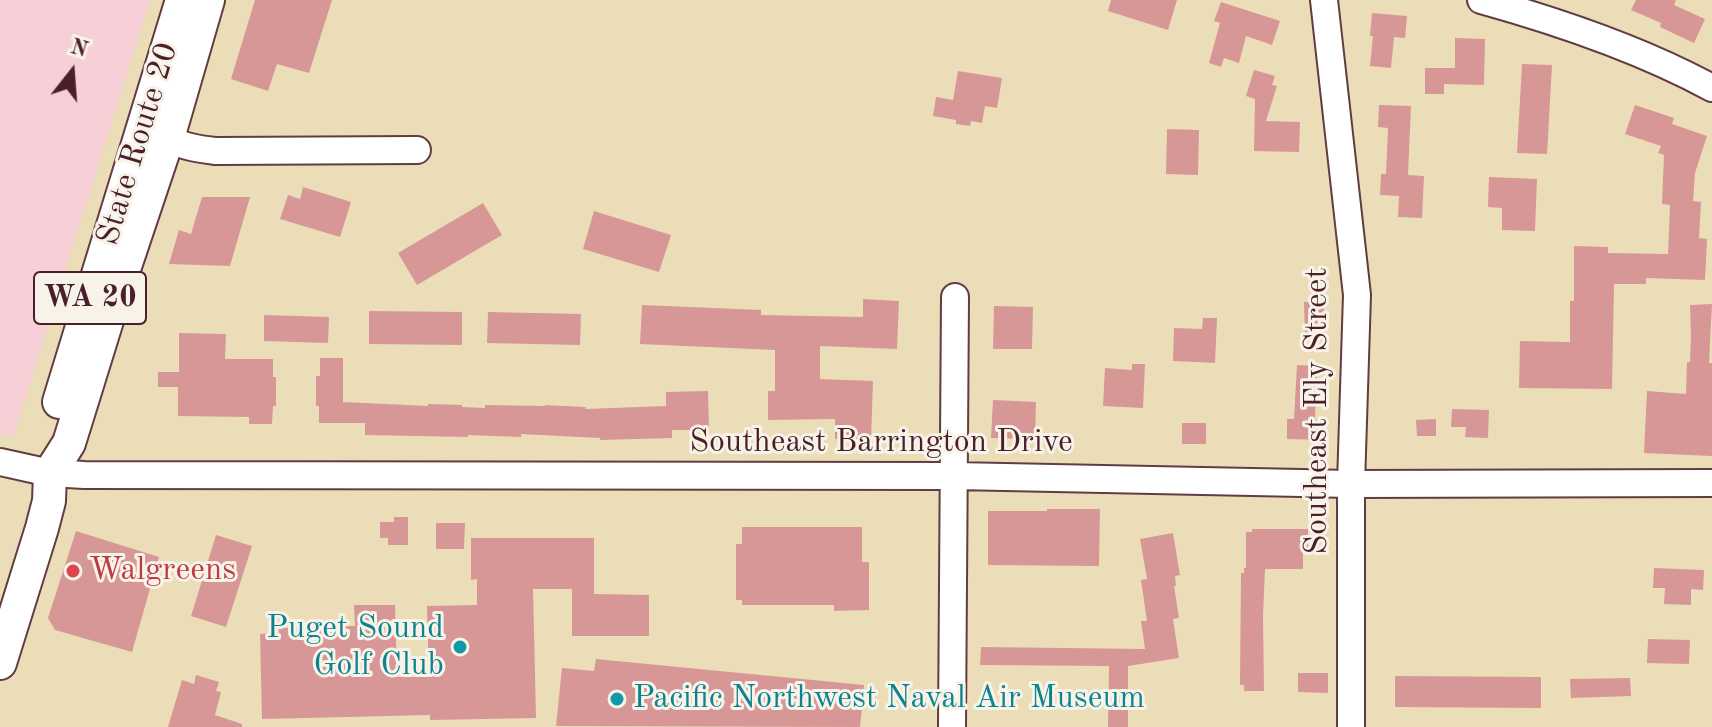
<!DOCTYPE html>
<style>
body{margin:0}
#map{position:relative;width:1712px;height:727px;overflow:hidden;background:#ecddb9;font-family:"Old Standard TT",serif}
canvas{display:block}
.north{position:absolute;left:32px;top:32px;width:80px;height:80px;-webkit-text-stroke:6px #f7f3e8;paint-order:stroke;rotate:17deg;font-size:22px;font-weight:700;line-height:32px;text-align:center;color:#4a1f2b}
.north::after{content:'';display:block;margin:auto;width:28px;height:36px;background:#4a1f2b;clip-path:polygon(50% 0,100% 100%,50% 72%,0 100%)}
</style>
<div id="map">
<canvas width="1712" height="727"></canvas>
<div class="north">N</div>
</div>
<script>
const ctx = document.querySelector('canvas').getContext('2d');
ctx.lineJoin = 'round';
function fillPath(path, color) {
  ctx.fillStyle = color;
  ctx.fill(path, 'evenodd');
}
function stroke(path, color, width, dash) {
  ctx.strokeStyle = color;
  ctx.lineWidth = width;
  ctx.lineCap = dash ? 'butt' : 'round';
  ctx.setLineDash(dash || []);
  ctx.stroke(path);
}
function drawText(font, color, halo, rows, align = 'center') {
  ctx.font = font + ' "Old Standard TT",serif';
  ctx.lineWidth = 6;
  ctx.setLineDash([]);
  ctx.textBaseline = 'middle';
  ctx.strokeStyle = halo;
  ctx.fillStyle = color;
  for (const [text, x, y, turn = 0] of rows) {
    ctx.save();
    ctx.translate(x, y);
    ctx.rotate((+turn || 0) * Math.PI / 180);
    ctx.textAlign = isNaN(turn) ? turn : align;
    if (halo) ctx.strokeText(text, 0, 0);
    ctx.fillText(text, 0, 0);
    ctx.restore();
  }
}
fillPath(new Path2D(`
 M0 0H150L13 437 0 433Z`), '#f6cfd7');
fillPath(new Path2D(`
 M255 0H332L309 73 277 64 268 91 231 79Z
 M1111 0H1177L1168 30 1108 11Z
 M1636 0H1676L1674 5 1705 19 1694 43 1660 27 1661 23 1631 10Z
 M1221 2 1280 21 1272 45 1246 36 1239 63 1224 58 1221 67 1209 63 1220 23 1214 21Z
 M1372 13 1407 16 1405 38 1394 37 1391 68 1370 66 1373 36H1370Z
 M1455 38 1485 39 1484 85 1444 84V94H1425V68H1455Z
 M1522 64 1552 65 1547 154 1517 153Z
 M1254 70 1275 76 1272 85 1277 86 1266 121 1300 122 1299 152 1254 151 1255 99 1246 96Z
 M958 71 1002 78 997 108 985 106 982 123 971 121 970 126 956 124V120L933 116 936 97 953 100Z
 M1379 105 1411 106 1408 175 1424 176 1422 218 1398 217 1399 196 1380 195 1381 174H1386L1388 128 1378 127Z
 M1635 105 1674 118 1672 124 1707 136 1695 173 1693 201 1701 202 1699 238 1707 239 1705 280 1646 278V284H1614L1612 389 1519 388 1520 341 1570 342V301H1574V246L1608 247V253L1668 254 1670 205 1662 204 1664 155 1658 153 1661 146 1625 134Z
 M1167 129 1199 130 1198 175 1166 174Z
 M1489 177 1537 179 1535 231 1502 230V208L1488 207Z
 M303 187 351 202 340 237 280 219 288 195 300 199Z
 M202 197H250L230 266 169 264 179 230 191 234Z
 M483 203 502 235 417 285 398 253Z
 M594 211 671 235 659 272 583 249Z
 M863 299 899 301 897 349 820 346V379L873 381 871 441 835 439V419L768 420V391H775V350L640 344 642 305 761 310V315L863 317Z
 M1304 302H1324V337H1305Z
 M1712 304 1709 363H1712V456L1644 453 1647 391 1686 394 1687 362H1690L1691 335 1690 305Z
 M994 306 1033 307 1032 349H993Z
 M369 311 462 312V345L369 344Z
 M488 312 581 314 580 345 487 343Z
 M264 315 329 317 328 343 264 341Z
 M1203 318H1217L1215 363 1173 361 1174 328 1202 329Z
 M179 333 226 334 225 359H273V377H276V406H273L272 424H249V417L178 416V387H158V372H179Z
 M320 358H343V402L428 406V404L462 405V407L485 408V405L545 406V405L586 407 585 409 666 406V392L708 391 709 430H672V438L600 440V438L521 434V437L468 435V437L365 435V423H319V406H316V376H320Z
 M1132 364H1145L1143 408 1103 406 1105 368 1132 370Z
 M1297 365 1317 366 1315 420H1323V440L1287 439V419H1294Z
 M993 400 1036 402 1035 439 991 438Z
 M1452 409 1489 410 1488 438 1465 437 1466 427H1451Z
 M1436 419V436H1417L1416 420Z
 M1182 423H1206V444H1182Z
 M1047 509H1100L1099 566 988 565V511H1047Z
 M394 517H408V545H388V538H380V522H394Z
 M436 523H465L464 549H436Z
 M742 527H862V562H869V610L834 611V605H742V600H736V544H742Z
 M1252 529H1308V552H1303V569H1265L1263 616 1264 691H1244V685H1240L1241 573H1244V568H1246V532H1252Z
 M76 531 159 557 132 652 55 630 48 618Z
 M1173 533 1180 575 1175 576 1176 586H1174L1179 618 1173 619 1179 658 1128 666V727H1108L1109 666 980 665 981 647 1145 649 1141 621H1147L1141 580 1147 579 1140 539Z
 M216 535 252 546 226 627 191 616Z
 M471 538H594V594L649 595V636H572V589H533L536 718 430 720V715L262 719 260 634 279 633V628L355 626 354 605H395L397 677H429L427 606 477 605V579L471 580Z
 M1654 568 1704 570 1703 590 1691 589V605L1664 604 1665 588H1653Z
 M1648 639 1690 640 1689 664 1647 663Z
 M596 659 864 685 860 727 556 726 562 668 594 671Z
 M1298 673H1328V693L1298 692Z
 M196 675 219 682 216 691 221 692 215 715 242 724V727H168L182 680 194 684Z
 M1395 676 1541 677V708L1395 707Z
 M1630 678 1631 696 1571 698 1570 679Z`), '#d79796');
const minor = new Path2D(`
 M1324 0 1357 295 1351 484V727
 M1481 0C1560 22 1640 49 1712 88
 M158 122C169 146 191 148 215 151L417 150
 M0 462 50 473 84 475 955 476 1351 484 1712 483
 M952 727 955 297`);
const major = new Path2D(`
 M59 402 182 0
 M0 663 42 528 49 501 50 473 69 443 109 314 168 138 208 0`);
stroke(minor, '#623c40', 30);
stroke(major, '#623c40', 36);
stroke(minor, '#fff', 26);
stroke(major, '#fff', 32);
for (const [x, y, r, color] of [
 [73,571,8,"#e0444e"],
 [460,647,8,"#0f9aa8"],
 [617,699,8,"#0f9aa8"]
]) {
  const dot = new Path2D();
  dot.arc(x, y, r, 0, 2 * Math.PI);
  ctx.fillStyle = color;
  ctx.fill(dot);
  stroke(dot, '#f7f3e8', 3);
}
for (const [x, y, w] of [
 [90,298,112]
]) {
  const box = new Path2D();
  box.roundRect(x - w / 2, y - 26, w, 52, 6);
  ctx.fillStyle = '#f7f3e8';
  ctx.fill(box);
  stroke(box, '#4a1f2b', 2);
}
drawText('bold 30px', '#4a1f2b', null, [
 ["WA 20",90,298]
]);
drawText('32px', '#4a1f2b', '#f7f3e8', [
 ["State Route 20",138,144,-73],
 ["Southeast Ely Street",1318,411,-90],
 ["Southeast Barrington Drive",881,443]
]);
drawText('32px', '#be3a42', '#f7f3e8', [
 ["Walgreens",89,571]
], 'left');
drawText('32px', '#0d838f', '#f7f3e8', [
 ["Puget Sound",444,629],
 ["Golf Club",444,666],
 ["Pacific Northwest Naval Air Museum",633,699,"left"]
], 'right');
</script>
